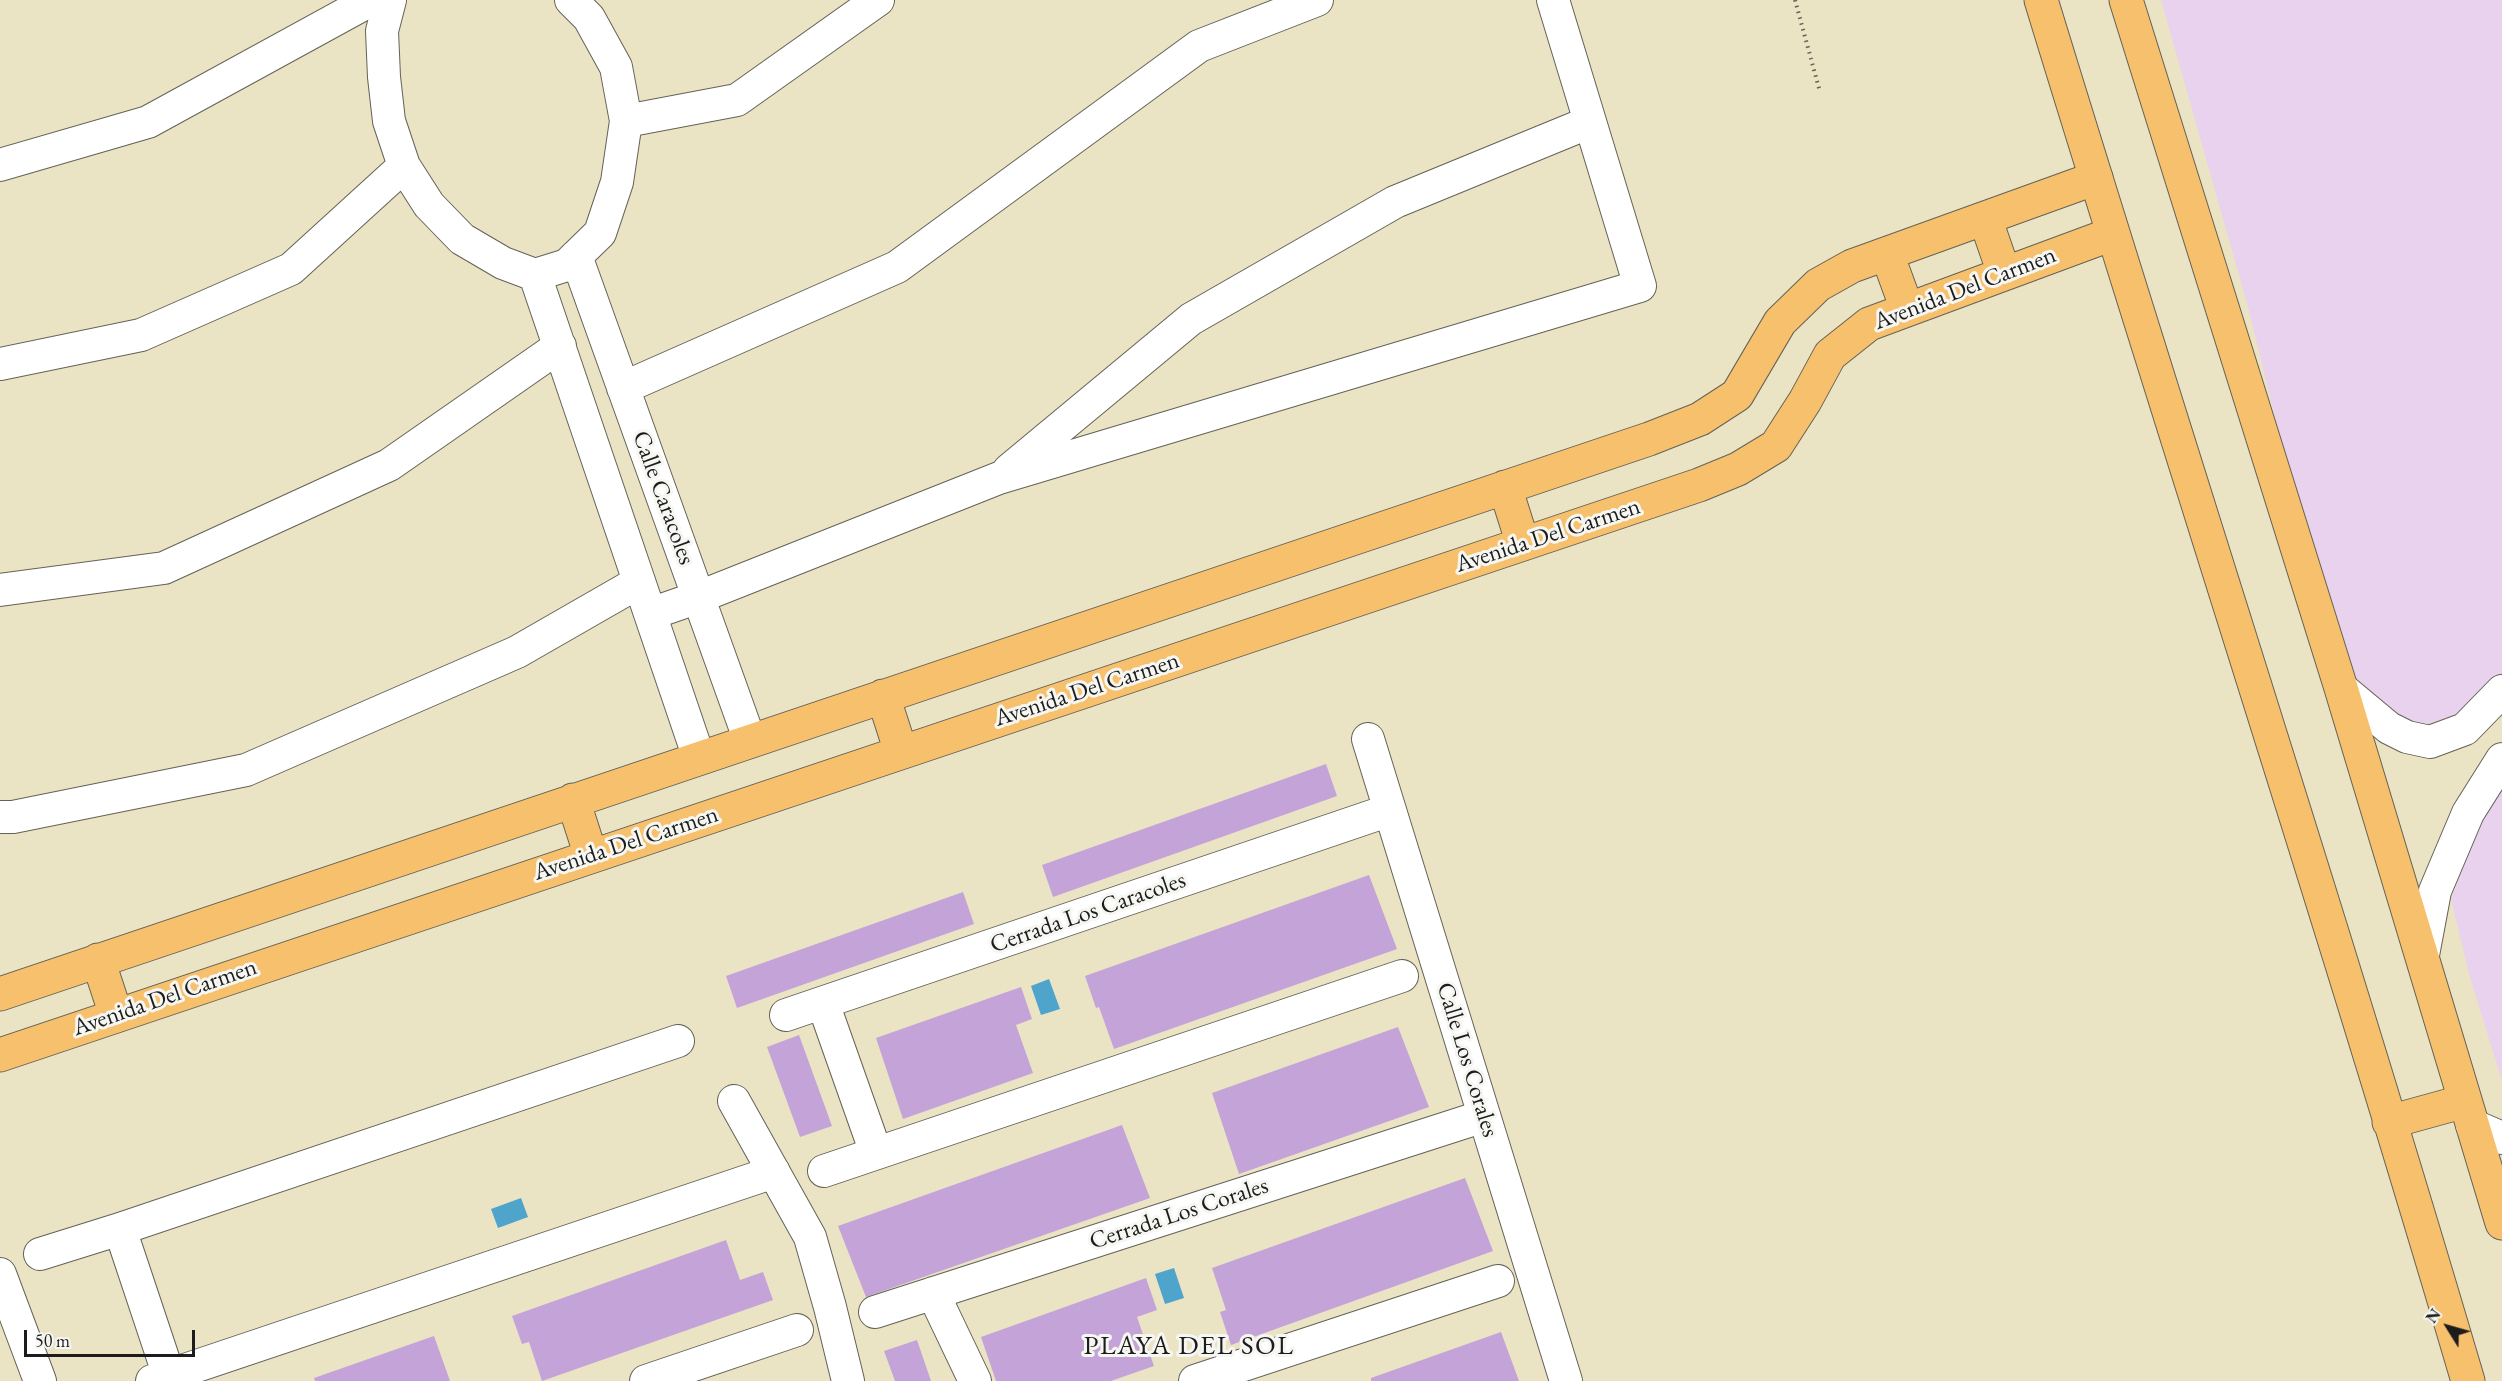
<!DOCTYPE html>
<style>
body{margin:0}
#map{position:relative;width:2502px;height:1381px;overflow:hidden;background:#eae3c4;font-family:"EB Garamond",serif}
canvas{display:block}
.north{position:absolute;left:2418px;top:1297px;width:60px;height:60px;-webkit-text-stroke:4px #f6f6f2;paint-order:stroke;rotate:307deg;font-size:16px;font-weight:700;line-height:24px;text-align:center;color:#1c1c1c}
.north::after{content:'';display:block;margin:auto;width:21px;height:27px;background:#1c1c1c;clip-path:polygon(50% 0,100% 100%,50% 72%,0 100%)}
.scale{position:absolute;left:24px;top:1330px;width:171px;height:27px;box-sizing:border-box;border:3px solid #1c1c1c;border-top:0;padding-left:8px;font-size:18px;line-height:21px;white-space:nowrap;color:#1c1c1c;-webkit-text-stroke:4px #f6f6f2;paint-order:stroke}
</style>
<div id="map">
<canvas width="2502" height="1381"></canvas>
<div class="north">N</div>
<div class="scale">50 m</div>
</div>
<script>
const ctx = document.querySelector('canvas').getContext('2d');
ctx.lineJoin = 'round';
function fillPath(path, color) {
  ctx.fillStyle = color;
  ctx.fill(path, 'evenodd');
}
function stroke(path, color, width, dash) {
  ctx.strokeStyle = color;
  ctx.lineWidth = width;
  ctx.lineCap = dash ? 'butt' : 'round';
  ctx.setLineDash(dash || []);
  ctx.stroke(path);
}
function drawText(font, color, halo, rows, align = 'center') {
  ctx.font = font + ' "EB Garamond",serif';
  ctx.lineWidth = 6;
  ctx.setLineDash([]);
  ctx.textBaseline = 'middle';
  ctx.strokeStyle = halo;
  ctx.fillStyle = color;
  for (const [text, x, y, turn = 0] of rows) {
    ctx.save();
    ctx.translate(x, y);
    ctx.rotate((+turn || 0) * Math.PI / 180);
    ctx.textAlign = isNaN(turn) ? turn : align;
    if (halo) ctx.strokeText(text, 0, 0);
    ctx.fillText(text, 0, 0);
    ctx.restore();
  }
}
fillPath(new Path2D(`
 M2161 0H2502V674L2456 721 2436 728 2394 719 2341 688 2248 307Z
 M2502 785V1081L2469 974 2451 899 2482 816Z`), '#e9d2ed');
fillPath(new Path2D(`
 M1049 979 1060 1009 1041 1015 1031 986Z
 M521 1198 528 1217 498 1228 491 1209Z
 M1174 1268 1184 1298 1165 1304 1155 1274Z`), '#4fa4cb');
fillPath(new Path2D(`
 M1326 764 1337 796 1053 897 1042 865Z
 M1369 875 1397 949 1114 1049 1099 1007 1096 1008 1085 976Z
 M963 892 974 924 737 1008 726 976Z
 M1021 987 1032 1019 1016 1025 1033 1073 903 1119 876 1038Z
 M1398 1027 1429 1107 1239 1174 1212 1093Z
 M799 1035 832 1126 800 1137 767 1047Z
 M1122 1125 1150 1198 866 1297 838 1226Z
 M1465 1178 1493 1251 1231 1345 1220 1312 1226 1310 1212 1268Z
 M726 1240 740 1280 763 1272 773 1300 542 1381 529 1342 522 1344 512 1316Z
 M1146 1278 1157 1310 1137 1317 1154 1366 1111 1381H996L981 1337Z
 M1501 1332 1519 1381H1371V1378Z
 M434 1336 450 1381H315L314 1378Z
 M917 1340 931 1381H895L884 1351Z`), '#c4a3d9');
const minor = new Path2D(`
 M390 0 382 31 384 77 389 121 404 166 429 205 462 239 503 263 535 275 567 265 600 233 617 182 626 121 616 67 589 18 571 0
 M626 121 737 100 878 0
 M0 165 148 122 371 0
 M576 256 750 741
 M535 275 699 758
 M0 364 141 335 291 269 404 166
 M623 388 897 267 1199 46 1317 0
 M1009 470 1191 319 1395 202 1590 122
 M0 590 164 568 389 465 560 346
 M650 614 699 597 999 478 1640 286 1553 0
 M2341 688 2389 728 2407 737 2430 742 2465 729 2502 691
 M1368 739 1566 1381
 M0 817H13L246 770 517 652 639 582
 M2423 955 2435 891 2468 813 2502 759
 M823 1003 876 1153
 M786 1015 1390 810
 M734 1101 810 1237 830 1307 848 1381
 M2472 1125 2502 1138
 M824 1171 1402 976
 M120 1229 169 1376
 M40 1254 120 1229 678 1041
 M0 1274 40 1381
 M933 1293 975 1381
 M875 1312 1484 1116
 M152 1381 774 1172
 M646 1381 797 1330
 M1195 1381 1498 1281`);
const major = new Path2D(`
 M1985 218 2004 273
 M1887 254 1907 309
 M1505 487 1523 544
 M883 696 901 752
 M573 800 591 856
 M98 960 116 1015
 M0 994 1649 439 1700 419 1737 395 1780 322 1818 285 1852 266 2096 178
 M0 1055 1699 485 1738 469 1776 446 1805 401 1830 355 1869 324 2112 234`);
const highway = new Path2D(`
 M2041 0C2182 461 2332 919 2468 1381
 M2126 0 2341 688 2502 1223
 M2389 1122 2465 1101`);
stroke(minor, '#646257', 34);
stroke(major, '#646257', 35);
stroke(highway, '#646257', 35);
stroke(new Path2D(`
 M1795 0 1820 92`), '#646257', 4, [1.5, 4.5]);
stroke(minor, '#fff', 32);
stroke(major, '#f7c06c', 33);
stroke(highway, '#f7c06c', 33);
drawText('24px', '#1c1c1c', '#f6f6f2', [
 ["Avenida Del Carmen",1965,289,-21],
 ["Calle Caracoles",663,498,70],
 ["Avenida Del Carmen",1548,536,-18],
 ["Avenida Del Carmen",1087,690,-18],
 ["Avenida Del Carmen",626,844,-18],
 ["Cerrada Los Caracoles",1088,913,-19],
 ["Avenida Del Carmen",165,998,-19],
 ["Calle Los Corales",1467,1060,73],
 ["Cerrada Los Corales",1179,1214,-18]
]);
ctx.letterSpacing = '1.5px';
drawText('27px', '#1c1c1c', '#f6f6f2', [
 ["PLAYA DEL SOL",1189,1347]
]);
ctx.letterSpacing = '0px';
</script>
